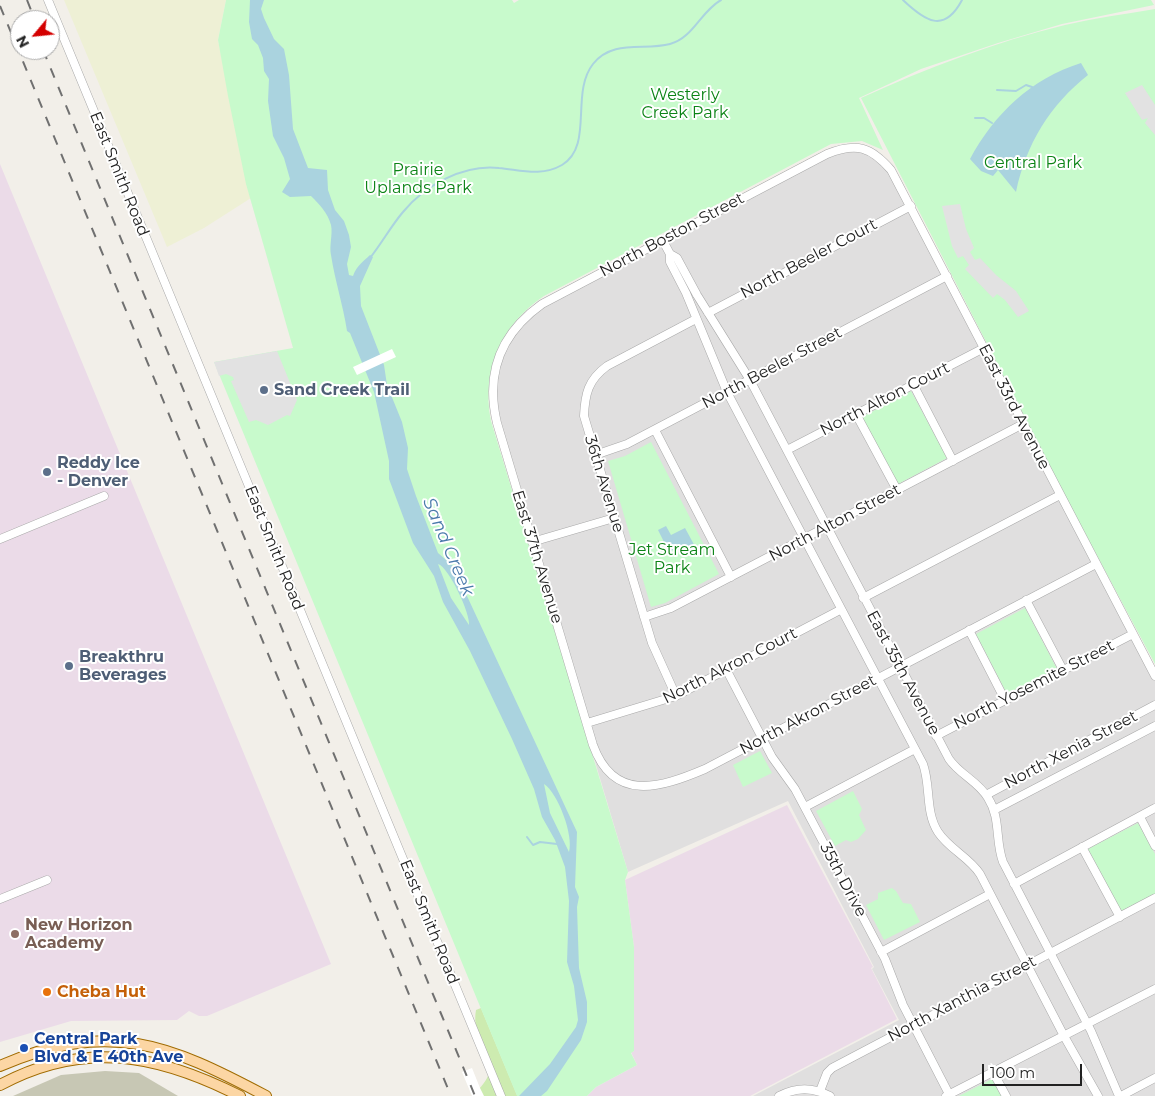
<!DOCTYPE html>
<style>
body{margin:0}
#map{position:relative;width:1155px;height:1096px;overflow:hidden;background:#f2efe9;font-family:Montserrat,sans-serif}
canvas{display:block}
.north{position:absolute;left:10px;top:10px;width:50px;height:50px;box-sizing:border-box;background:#fff;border:1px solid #a7a7a7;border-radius:50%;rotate:242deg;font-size:14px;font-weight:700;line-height:20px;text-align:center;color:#222}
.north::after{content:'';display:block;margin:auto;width:18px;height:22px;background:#d40000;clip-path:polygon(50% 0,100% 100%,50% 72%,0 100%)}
.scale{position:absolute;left:982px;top:1064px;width:100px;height:22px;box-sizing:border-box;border:2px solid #222;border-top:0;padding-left:6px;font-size:15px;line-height:18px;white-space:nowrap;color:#222;-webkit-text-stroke:4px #fff;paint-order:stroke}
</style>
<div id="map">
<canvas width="1155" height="1096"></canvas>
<div class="north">N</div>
<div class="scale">100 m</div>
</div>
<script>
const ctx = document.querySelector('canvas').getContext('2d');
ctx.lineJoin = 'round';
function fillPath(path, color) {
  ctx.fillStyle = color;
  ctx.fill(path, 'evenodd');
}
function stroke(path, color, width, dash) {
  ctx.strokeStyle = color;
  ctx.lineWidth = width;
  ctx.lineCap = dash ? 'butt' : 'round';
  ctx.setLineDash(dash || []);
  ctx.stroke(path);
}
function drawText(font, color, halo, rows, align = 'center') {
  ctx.font = font + ' Montserrat,sans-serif';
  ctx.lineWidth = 4;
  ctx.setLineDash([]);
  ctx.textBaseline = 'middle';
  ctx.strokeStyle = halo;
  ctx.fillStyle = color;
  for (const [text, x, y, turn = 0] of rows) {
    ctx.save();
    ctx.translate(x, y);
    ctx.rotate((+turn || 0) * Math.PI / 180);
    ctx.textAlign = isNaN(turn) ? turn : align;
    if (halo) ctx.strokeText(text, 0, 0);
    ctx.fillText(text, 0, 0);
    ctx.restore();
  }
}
fillPath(new Path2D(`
 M843 144 864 145 877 150 1116 607 1155 673V1096H753L899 1020 872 969 874 967 788 801 628 872 493 421 488 386 492 368 500 346 513 324 538 301 828 149Z`), '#e0dfdf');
fillPath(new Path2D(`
 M0 164 331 964 207 1016H199L189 1011 177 1020 71 1021 0 1042Z
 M787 805 873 967 871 968 897 1019 750 1096H587L596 1087 637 1065 631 1052 634 1051V947L625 880Z`), '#ebdbe8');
fillPath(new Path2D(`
 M105 1071 139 1073 178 1096H13L61 1075Z`), '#c7c7b4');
fillPath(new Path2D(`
 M64 0H226L218 40 251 198 204 228 167 247Z`), '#eef0d5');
fillPath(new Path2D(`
 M481 1008 517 1095V1096H472C514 1059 469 1049 476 1010Z`), '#cdebb0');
fillPath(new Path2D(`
 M226 0H512L514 3 519 0H1151L1154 5 1062 24 998 43 921 69 859 98 883 150 862 141 831 144 544 296C501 325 481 370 491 421L628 872 625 880 634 947V1051L631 1053 637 1065 596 1087 587 1096H517L214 362 293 348 246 184 228 96 218 40Z
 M1155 9V664L1063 492 861 98C927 68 995 42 1065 25 1095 18 1125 14 1155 9Z
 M911 391 947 458 898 484 862 417Z
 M651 442 719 574 665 603 651 607 608 461 625 456Z
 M1025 608 1057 669 1007 694 976 634Z
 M760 751 772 773 743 787 733 765Z
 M853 791 862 809 859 815 866 830 858 839 851 842 846 840 835 846 816 811Z
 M1138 823 1155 854V894L1121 911 1088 849Z
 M892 888 896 891 903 903 911 904 920 922 884 940 866 905 878 899V893Z
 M992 1079 1001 1096H959Z`), '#c8facc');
fillPath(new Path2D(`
 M1142 85 1155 105V135L1145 123 1148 118 1142 120 1125 93Z
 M960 204 966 229 974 248 970 252 975 260 980 258 996 275 1016 291 1029 311 1018 317 1005 300 997 294 993 298 965 269 969 265 963 256 958 258 952 246 942 206Z
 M277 351 297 400 290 416 287 415 268 425 256 420 249 422 231 381 234 380 233 377 226 374 219 376 214 362Z`), '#e2e2e2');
fillPath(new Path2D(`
 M250 0H264L261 9 264 18 274 39 284 49 289 75 293 129 308 168 327 170 328 190 335 210 344 221 349 235 351 247 347 264 349 275 353 276C357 265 362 263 370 255L373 257 360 286 361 306 384 365 387 385 402 422 408 448 407 469 416 496 438 553 453 566 577 832 575 887 579 897 577 907 579 968 587 1002V1022L581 1040 547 1091 541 1096H519L550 1064 576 1027 578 1020 574 986 567 962 569 901 565 867 555 840 542 817 534 789 512 739 470 651 443 602 434 576 413 543 389 479V461L374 392 350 333 347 331C343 305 335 281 331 255 329 246 333 234 331 225 328 213 319 204 311 196L290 197 282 192 290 179 284 158 273 136 268 101 269 79 264 71 263 58 258 45 252 39 249 22ZM438 564C449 567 471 615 469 625L451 598ZM544 784C558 793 574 836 569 852L550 813Z
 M1081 63 1088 75C1050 105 1026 144 1016 192L998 170 993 176 981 171 970 159C995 113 1031 79 1081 63Z
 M666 526 671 535 685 528 697 550 688 555 682 545 669 552 658 530Z`), '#aad3df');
fillPath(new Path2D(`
 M392 349 396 357 357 375 353 367Z
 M472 1068 480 1088 484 1096H472L462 1072Z`), '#fff');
stroke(new Path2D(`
 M903 0C925 21 944 34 962 0
 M997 90 1016 91 1026 85 1032 87
 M975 118H984L992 123
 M370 258C382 243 391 226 403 212 425 185 464 164 499 168 521 170 541 177 562 165 594 146 570 93 593 64 613 39 644 51 670 44 693 38 701 11 721 0
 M527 837 533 845 540 842 557 844`), '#aad3df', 2);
const minor = new Path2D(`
 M48 0 501 1096
 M663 241 670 254 677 258 697 295 750 380 949 759C960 775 978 781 988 798 1001 818 995 841 1003 862L1091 1031 1119 1096
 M670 254V262L686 293 727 392 923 764C931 786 925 812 938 832 949 849 969 857 980 874L1064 1036 1098 1096
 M708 313 911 206
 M913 384 953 461
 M856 414 897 490
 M655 430 731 577
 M787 450 984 348
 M595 455 627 444 947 276
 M0 539 104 496
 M532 542 614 518
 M1096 564 705 769C660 788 614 803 593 745L497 423C485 373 500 334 542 304L827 154C857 142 871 147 891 170L1155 676
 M863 598 1060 495
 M1026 600 1063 670
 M644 617 671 608 1023 424
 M969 630 1005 700
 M726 669 772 757 795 789 885 959 903 1005 950 1096
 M676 696 652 643 584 416C585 394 588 380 607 366L696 319
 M587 723 676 696 840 610
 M936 736 1133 634
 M986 795 1155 705
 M805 807 915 749
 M994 810 1155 726
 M1140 817 1155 846
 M1082 847 1120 917
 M1014 884 1155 808
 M0 899 47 880
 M881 952 990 894
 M993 1072 1006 1096
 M820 1091 827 1073 832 1068 1155 898
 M779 1096C797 1087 812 1087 830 1096
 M946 1096 1155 989
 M1121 1096 1155 1078`);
const major = new Path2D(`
 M0 1066C109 1019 168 1044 266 1096
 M0 1085C85 1039 159 1055 240 1096`);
stroke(minor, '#a9a9a9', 9);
stroke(major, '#a06b00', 12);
stroke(minor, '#fff', 8);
stroke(major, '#fcd6a4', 10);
stroke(new Path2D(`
 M27 0 35 20
 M0 6 451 1096
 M43 50 475 1096`), '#707070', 2, [10, 10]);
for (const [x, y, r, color] of [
 [264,390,5,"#5c6f8a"],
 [47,472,5,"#5c6f8a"],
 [69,666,5,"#5c6f8a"],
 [15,934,5,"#8d6e63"],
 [47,992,5,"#e8710a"],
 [24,1048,5,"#1a4fb4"]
]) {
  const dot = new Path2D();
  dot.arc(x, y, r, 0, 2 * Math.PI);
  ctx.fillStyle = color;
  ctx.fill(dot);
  stroke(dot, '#fff', 2);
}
drawText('16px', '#0c8416', '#fff', [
 ["Westerly",685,95],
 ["Creek Park",685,113],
 ["Central Park",1033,163],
 ["Prairie",418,170],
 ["Uplands Park",418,188],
 ["Jet Stream",672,550],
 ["Park",672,568]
]);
drawText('16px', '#222', '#fff', [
 ["East Smith Road",119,174,68],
 ["North Boston Street",672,235,-28],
 ["North Beeler Court",809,259,-28],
 ["North Beeler Street",772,368,-28],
 ["North Alton Court",885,399,-27],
 ["East 33rd Avenue",1014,407,63],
 ["36th Avenue",604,484,73],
 ["North Alton Street",835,523,-28],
 ["East Smith Road",274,548,68],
 ["East 37th Avenue",537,557,73],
 ["North Akron Court",730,666,-27],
 ["East 35th Avenue",903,673,62],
 ["North Yosemite Street",1034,685,-27],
 ["North Akron Street",808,715,-28],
 ["North Xenia Street",1071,750,-28],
 ["35th Drive",843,880,62],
 ["East Smith Road",429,922,68],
 ["North Xanthia Street",962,999,-28]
]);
drawText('bold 16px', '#4e5e75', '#fff', [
 ["Sand Creek Trail",274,390],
 ["Reddy Ice",57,463],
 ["- Denver",57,481],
 ["Breakthru",79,657],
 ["Beverages",79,675]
], 'left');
drawText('bold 16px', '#785e54', '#fff', [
 ["New Horizon",25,925],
 ["Academy",25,943]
], 'left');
drawText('bold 16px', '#c56008', '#fff', [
 ["Cheba Hut",57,992]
], 'left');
drawText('bold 16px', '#164399', '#fff', [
 ["Central Park",34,1039],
 ["Blvd & E 40th Ave",34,1057]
], 'left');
drawText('italic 18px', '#4a7aab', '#fff', [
 ["Sand Creek",448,547,67]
]);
</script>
